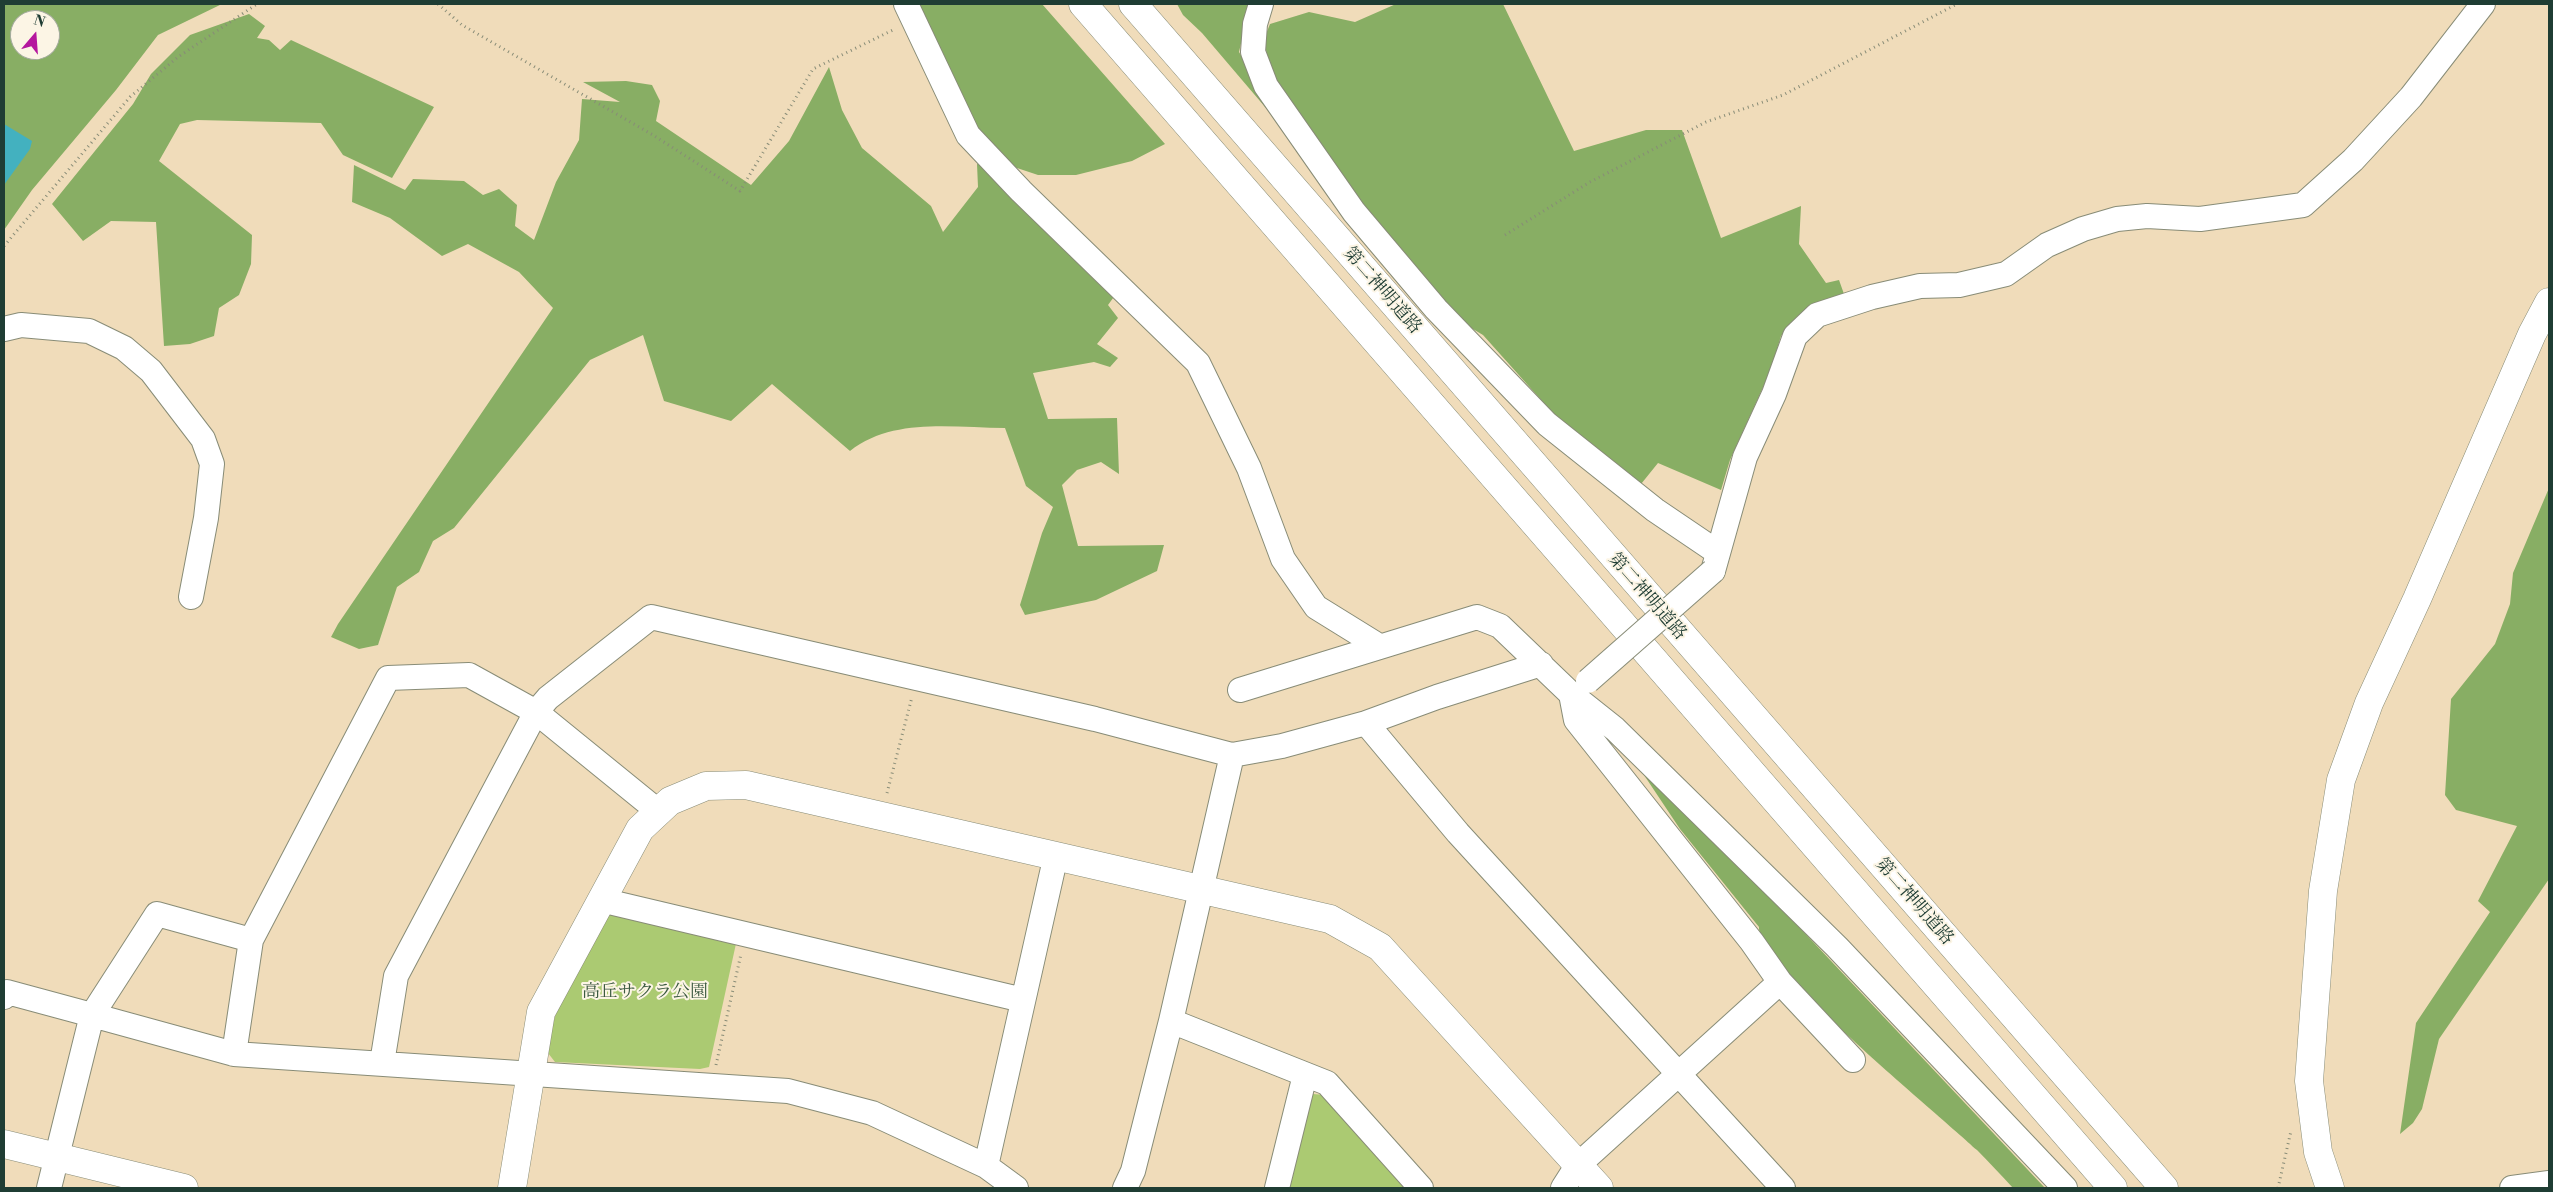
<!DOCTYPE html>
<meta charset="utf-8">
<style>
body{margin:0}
#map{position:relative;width:2553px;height:1192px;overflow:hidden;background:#f0dcba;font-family:"Libre Bodoni",serif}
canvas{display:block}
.frame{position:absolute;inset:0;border:5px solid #1f3d34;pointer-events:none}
.north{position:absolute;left:10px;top:10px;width:50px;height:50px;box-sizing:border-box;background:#fcf5e5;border:1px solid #a4ab9e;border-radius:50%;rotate:18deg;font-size:14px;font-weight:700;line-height:20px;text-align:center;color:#1f3d34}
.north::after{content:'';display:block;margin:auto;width:18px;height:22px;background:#b5179e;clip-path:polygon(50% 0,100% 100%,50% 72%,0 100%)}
</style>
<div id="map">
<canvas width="2553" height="1192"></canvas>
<div class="frame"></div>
<div class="north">N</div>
</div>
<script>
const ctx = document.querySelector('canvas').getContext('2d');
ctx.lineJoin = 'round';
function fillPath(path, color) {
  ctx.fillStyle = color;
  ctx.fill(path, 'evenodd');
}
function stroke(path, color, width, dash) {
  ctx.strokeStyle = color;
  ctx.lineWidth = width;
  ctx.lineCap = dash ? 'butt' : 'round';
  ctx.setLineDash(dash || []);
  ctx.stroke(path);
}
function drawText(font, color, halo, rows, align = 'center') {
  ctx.font = font + ' "Libre Bodoni","Noto Serif JP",serif';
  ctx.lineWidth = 4;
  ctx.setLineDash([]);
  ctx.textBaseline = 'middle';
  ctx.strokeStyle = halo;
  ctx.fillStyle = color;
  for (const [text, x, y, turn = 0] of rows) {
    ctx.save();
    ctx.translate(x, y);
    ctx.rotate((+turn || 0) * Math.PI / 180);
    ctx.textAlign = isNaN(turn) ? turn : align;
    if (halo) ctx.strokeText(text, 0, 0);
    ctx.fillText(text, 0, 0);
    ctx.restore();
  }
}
fillPath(new Path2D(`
 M614 912 737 939 709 1067 700 1069 555 1062 548 1053C552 1003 581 959 604 914Z
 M1313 1094 1325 1095 1408 1188H1288Z`), '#abca72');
fillPath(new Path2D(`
 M4 4H222L158 35 116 90 32 190 4 230ZM20 20H50V50H20Z
 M919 4H1042L1165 144 1132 161 1076 175H1038L1014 167 971 124Z
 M1177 4H1250L1239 52 1294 141 1202 33 1183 15Z
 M1396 4H1503L1574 151 1646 130H1682L1721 238 1801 206 1799 244 1826 283 1839 280 1844 294 1807 308 1781 336 1770 372 1730 460 1721 490 1658 463 1637 489 1586 450 1483 335 1451 316 1374 226 1271 77 1264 39 1270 24 1309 12 1355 22Z
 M249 14 265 26 257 38 269 40 280 50 291 40 434 107 392 178 343 155 321 123 197 120 180 124 159 161 252 235 251 264 239 295 219 308 214 336 190 344 164 346 156 222 111 221 83 241 52 204 133 104 151 74 190 35Z
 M829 67 842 110 862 148 931 206 943 232 978 187 977 164 989 166 1116 294 1108 305 1118 318 1097 344 1118 358 1110 367 1094 362 1033 373 1048 419 1117 418 1119 474 1101 462 1077 470 1062 485 1078 546 1164 545 1157 571 1096 600 1025 615 1020 605 1042 533 1053 507 1026 486 1005 428C954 428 893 417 850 451L772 384 731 421 664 401 643 335 590 360 454 528 433 541 419 572 397 587 378 645 359 649 331 637 338 624 553 308 519 272 468 244 442 256 390 218 352 202 354 165 405 190 413 179 464 181 483 195 499 189 517 205 515 226 534 240 556 182 579 140 582 99 620 102 583 82 626 81 652 85 660 101 656 121 751 185 789 141Z
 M2549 488V879L2439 1039 2422 1109 2413 1123 2400 1134 2416 1023 2490 912 2478 901 2517 826 2456 810 2445 795 2451 699 2495 644 2510 604 2513 573Z
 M1642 772 1734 858 2045 1188H2013C2001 1175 1989 1162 1977 1150 1940 1115 1757 967 1759 927L1680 829Z`), '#88ae64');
fillPath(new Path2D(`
 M4 124 32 141 30 149 4 185Z`), '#43b1bf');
const minor = new Path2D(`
 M906 4 968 135 1021 191 1198 363 1249 468 1283 559 1316 607 1379 646
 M1261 4 1255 24 1253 52 1266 86 1354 212 1436 309 1547 424 1655 510 1717 552
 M4 329 21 325 89 331 124 348 151 371 203 439 212 464 206 518 191 597
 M1713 571 1745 457 1774 394 1795 336 1817 315 1872 297 1920 286 1959 285 2006 274 2047 245 2083 229 2117 219 2147 216 2200 219 2303 205 2353 160 2411 97 2483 4
 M1240 690 1477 617 1500 626 1571 694 1615 729 1837 947 2065 1188
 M1571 694 1576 720 1752 942 1780 982 1853 1060
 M1366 723 1458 833 1783 1188
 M601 900 1023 1000
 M4 997 7 992 92 1015 157 914 251 940
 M1171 1021 1232 755
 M234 1054 251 940 388 678 469 675 536 712 659 812
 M382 1063 396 976 536 712 548 698 651 617 1095 719 1232 755 1282 746 1366 723 1437 697 1541 664
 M986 1166 1056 855
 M49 1188 92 1015 234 1054 788 1091 872 1113 986 1166 1016 1188
 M1125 1188 1133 1171 1171 1021 1327 1083 1421 1188
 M1277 1188 1305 1075
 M1563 1188 1577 1166 1780 982
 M2512 1188 2549 1183`);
const tertiary = new Path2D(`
 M4 1144 184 1188
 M512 1188 541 1012 640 829 670 801 706 786 746 785 1330 919 1380 947 1599 1188
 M2330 1188 2318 1152 2309 1081 2323 891 2341 780 2369 703 2417 599 2532 334 2549 302`);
const motorway = new Path2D(`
 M1083 4 2113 1188
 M1133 4 2164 1188`);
stroke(minor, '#888c77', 26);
stroke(tertiary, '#888c77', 29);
stroke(motorway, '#888c77', 29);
stroke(new Path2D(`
 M438 4 462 25 653 135 740 191 813 69 895 29
 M1505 235 1590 182 1706 122 1783 95 1957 4
 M4 246 130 97 178 57 257 4
 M887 793 912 697
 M716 1065 741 954
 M2278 1188 2291 1131`), '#888c77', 3, [1, 4]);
stroke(minor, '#fff', 24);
stroke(tertiary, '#fff', 28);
stroke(motorway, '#fff', 28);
const minorBridge = new Path2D(`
 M1588 681 1713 571`);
stroke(minorBridge, '#888c77', 26, []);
stroke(minorBridge, '#fff', 24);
drawText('18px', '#1f3d34', '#fcf5e5', [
 ["第二神明道路",1382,291,49],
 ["第二神明道路",1647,597,49],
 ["第二神明道路",1914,902,49]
]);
drawText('18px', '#3b5940', '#fcf5e5', [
 ["高丘サクラ公園",645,993]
]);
</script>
